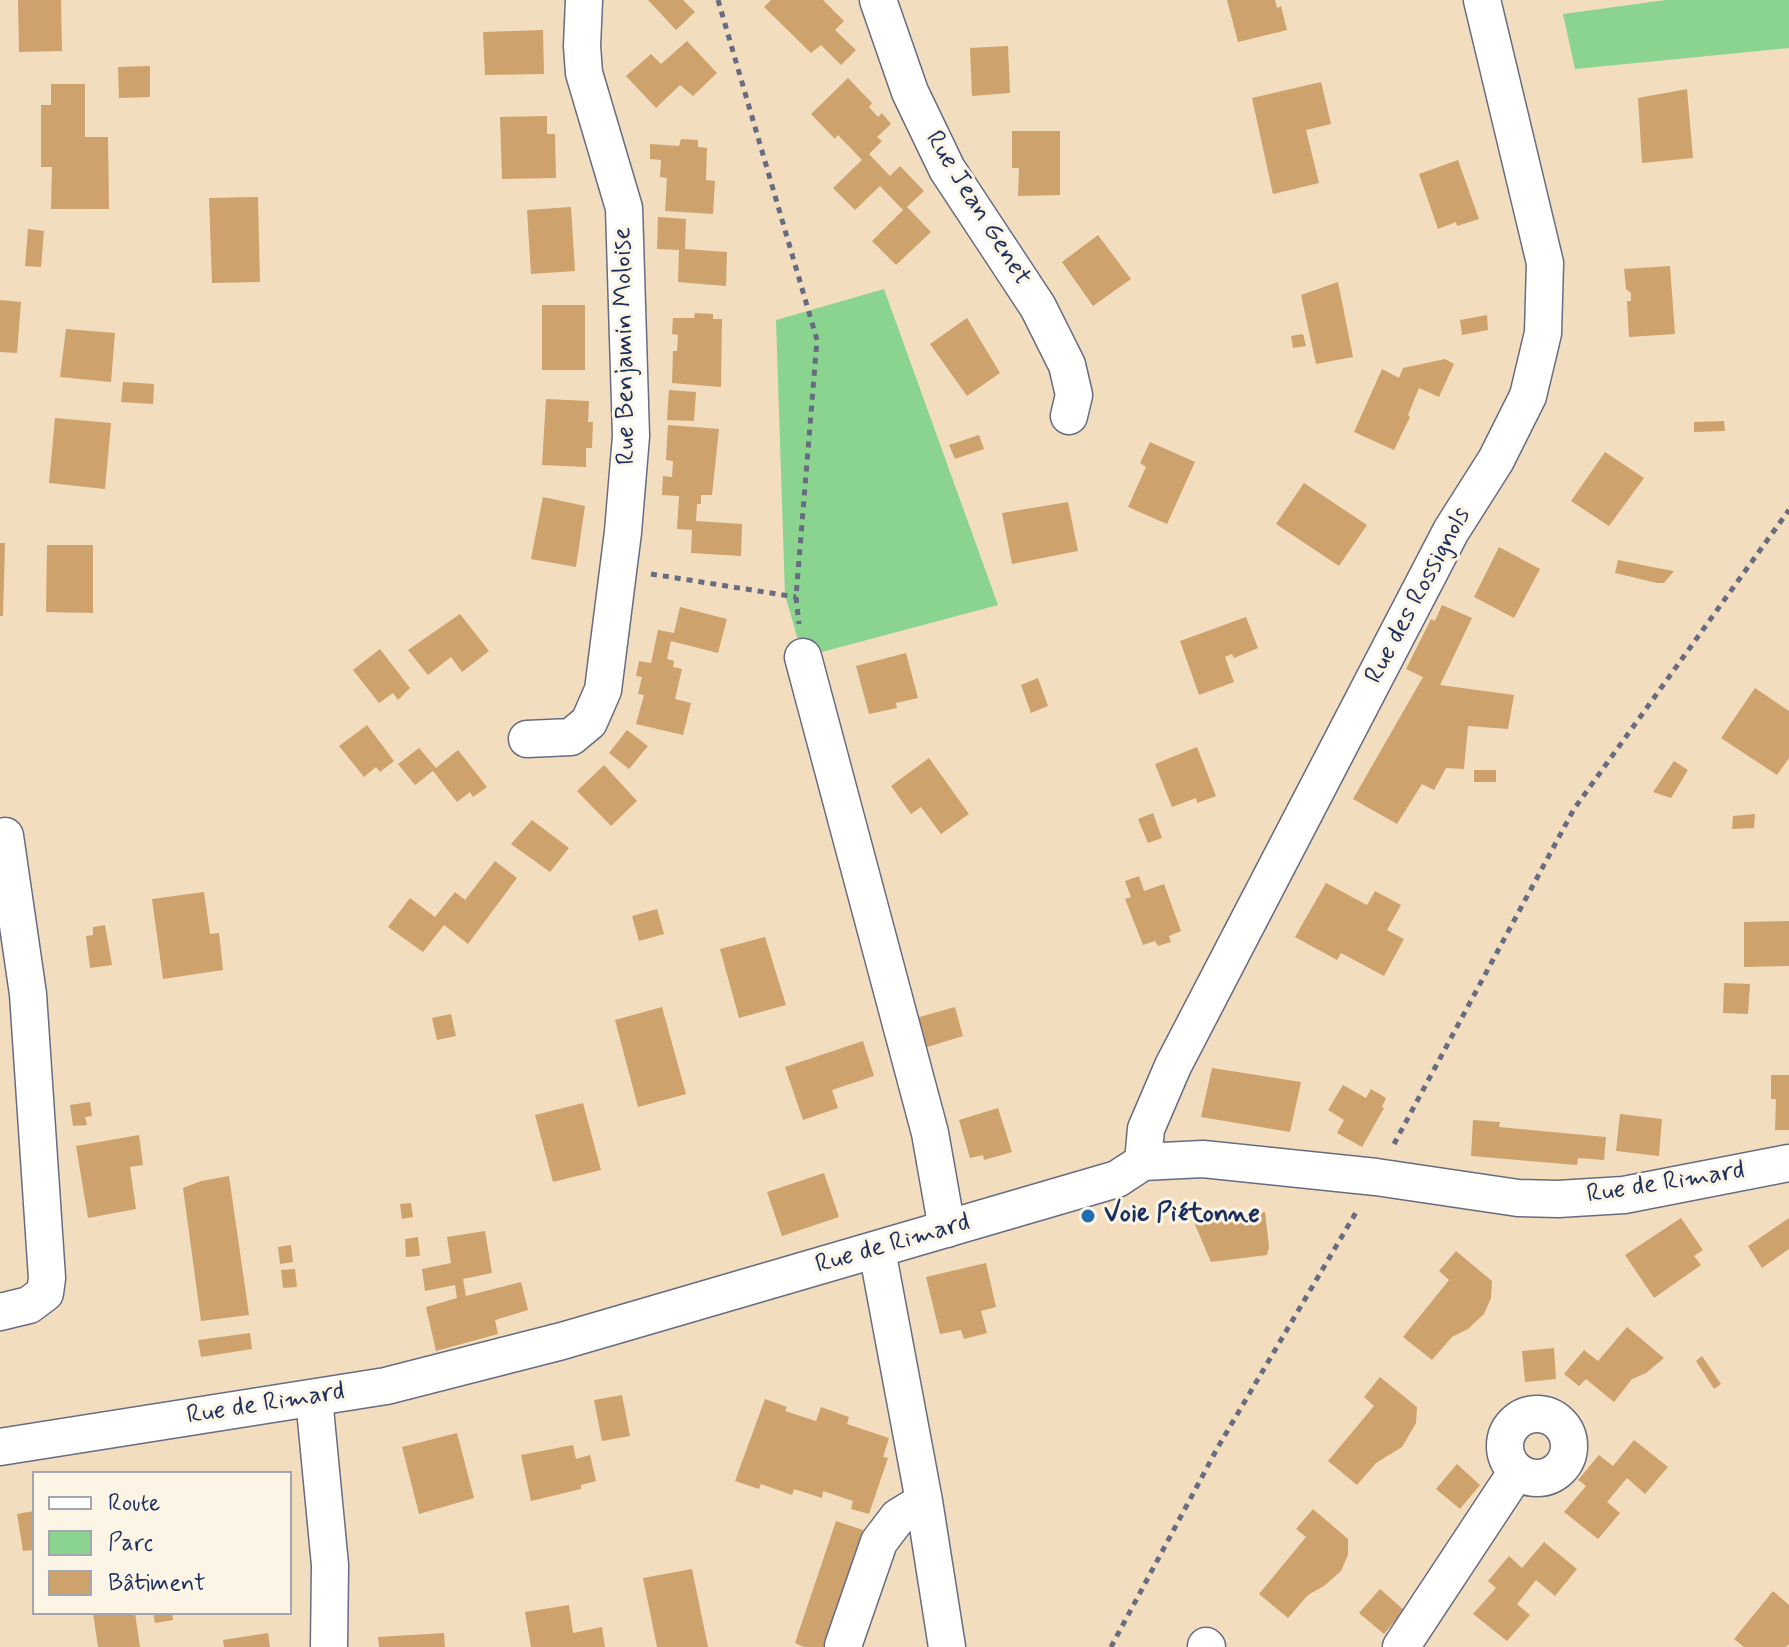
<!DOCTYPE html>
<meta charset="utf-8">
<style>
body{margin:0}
#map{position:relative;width:1789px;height:1647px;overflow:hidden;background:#f3ddbf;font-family:Mynerve,sans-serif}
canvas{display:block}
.legend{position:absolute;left:32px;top:1471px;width:260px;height:144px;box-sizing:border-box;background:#fcf5e5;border:2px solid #a2a6af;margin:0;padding:10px 14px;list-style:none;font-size:24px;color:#1b2f5e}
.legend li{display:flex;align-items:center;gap:16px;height:40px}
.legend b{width:40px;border:2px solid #a2a6af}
</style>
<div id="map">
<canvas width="1789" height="1647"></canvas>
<ul class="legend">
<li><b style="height:10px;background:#fff"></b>Route</li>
<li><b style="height:22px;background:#8bd48f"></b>Parc</li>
<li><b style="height:22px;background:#cea26c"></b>Bâtiment</li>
</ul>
</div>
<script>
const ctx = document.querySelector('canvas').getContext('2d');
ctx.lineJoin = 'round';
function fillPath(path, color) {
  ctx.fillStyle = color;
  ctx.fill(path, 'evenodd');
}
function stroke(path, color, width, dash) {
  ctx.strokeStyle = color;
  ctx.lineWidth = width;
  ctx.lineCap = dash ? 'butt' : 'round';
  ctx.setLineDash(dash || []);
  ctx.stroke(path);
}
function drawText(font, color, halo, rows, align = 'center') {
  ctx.font = font + ' Mynerve,sans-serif';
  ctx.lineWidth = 6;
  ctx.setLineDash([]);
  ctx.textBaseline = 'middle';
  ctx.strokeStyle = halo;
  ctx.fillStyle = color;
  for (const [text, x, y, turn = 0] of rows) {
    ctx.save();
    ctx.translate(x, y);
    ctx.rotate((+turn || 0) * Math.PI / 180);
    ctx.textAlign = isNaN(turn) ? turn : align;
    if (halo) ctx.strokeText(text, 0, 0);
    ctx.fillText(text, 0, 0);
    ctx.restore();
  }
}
fillPath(new Path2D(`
 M1666 0H1789V48L1575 69 1563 14Z
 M884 289 998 605 803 657 785 595 776 320Z`), '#8bd48f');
fillPath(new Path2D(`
 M18 0H61L62 51 19 52Z
 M648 0H683L695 12 676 30Z
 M771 0H823L844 21 835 30 856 50 841 65 821 45 811 53 764 7Z
 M1227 0H1275L1277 8 1281 6 1287 30 1238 42Z
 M543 30 544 74 485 75 483 32Z
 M687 41 717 73 693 96 680 85 656 108 626 76 651 54 661 64Z
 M1008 46 1010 93 972 96 970 48Z
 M150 66V97L119 98 118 67Z
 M848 78 872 103 869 107 878 117 882 113 891 124 877 137 882 141 869 154 890 176 900 166 924 191 907 207 931 232 896 265 872 241 903 210 880 186 855 210 833 188 862 160 838 135 835 139 811 114Z
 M1321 82 1331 124 1306 130 1319 183 1273 194 1252 98Z
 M51 84H85V137H108L109 209H51L52 167H41V105H51Z
 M1687 89 1693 158 1642 163 1638 98Z
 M547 116V134H555L556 178 502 179 500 117Z
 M1012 131H1060V195L1018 196 1019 168H1012Z
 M681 139 698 140V147L707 148 706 180 715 181 713 214 665 211 667 178 660 177 661 160 650 159V144L679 146Z
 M1458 160 1479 219 1457 226 1456 222 1438 229 1419 174Z
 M258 197 260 282 212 283 209 198Z
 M571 207 575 271 531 274 527 210Z
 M658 217 686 219 685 249 727 252 726 286 678 282 679 250 657 249Z
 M28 229 44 231 41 267 25 266Z
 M1098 235 1131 279 1093 306 1062 262Z
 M1670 266 1675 334 1629 337 1627 301H1631V293L1626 289 1624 269Z
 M1338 282 1353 357 1316 364 1301 295Z
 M0 300 21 302 17 353 0 352Z
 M542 305H585V370H542Z
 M695 313 713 314V319H722L721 387 672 383 673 351H677L678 335 672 334 673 318H694Z
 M1487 315 1488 330 1462 335 1460 320Z
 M967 318 1000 373 967 396 930 344Z
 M66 329 115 333 111 382 60 377Z
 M1303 334 1306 346 1293 348 1291 336Z
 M1445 359 1454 364 1439 397 1419 388 1408 415 1410 417 1394 450 1354 432 1382 369 1399 378 1403 368Z
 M123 382 154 384 153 404 121 402Z
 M669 390 696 392 694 421 667 420Z
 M546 399 589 401 588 422H593L592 448H586V467L542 465Z
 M55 418 111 423 105 489 49 483Z
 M1724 421 1725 431 1694 432V422Z
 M668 425 719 429 712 495H701V504H697L696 521 742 524 741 556 691 553 692 530 677 529 679 496 662 495 663 476 672 477 673 461 666 460Z
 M979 435 984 449 955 459 949 445Z
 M1150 442 1195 462 1167 524 1128 507 1146 467 1140 463Z
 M1605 452 1644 478 1609 526 1571 501Z
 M1304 483 1367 525 1339 566 1276 524Z
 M543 497 585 506 576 567 531 559Z
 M1068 502 1078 551 1012 564 1002 513Z
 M0 543H5L3 616H0Z
 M47 545H93V613L46 612Z
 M1499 547 1540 569 1514 618 1474 597Z
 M1618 560 1652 567 1674 571 1664 583H1657L1615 573Z
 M1442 605 1472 618 1440 685 1514 695 1508 729 1468 726 1464 769 1446 768 1434 790 1422 784 1397 824 1353 799 1423 677 1406 669 1431 619 1435 621Z
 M680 607 727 619 718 653 671 641 667 659 674 661 673 667 682 669 675 699 691 703 683 735 636 724 644 695 638 694 642 677 636 676 639 661 651 663 658 630 674 633Z
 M460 614 489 651 462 672 451 657 428 675 408 650Z
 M1246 617 1258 648 1234 658 1232 654 1225 657 1234 682 1199 695 1180 641Z
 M380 649 410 688 398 700 393 693 379 703 353 670Z
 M906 653 918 698 896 703 897 708 869 714 856 666Z
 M1038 678 1048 706 1031 713 1021 685Z
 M1755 688 1789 711V758L1777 775 1721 738Z
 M367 725 394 761 380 772 376 767 364 777 339 746Z
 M627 730 648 746 629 769 609 753Z
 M1197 747 1216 796 1197 803 1196 798 1172 807 1155 764Z
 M419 748 436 768 458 750 487 787 473 797 470 792 457 802 433 771 415 785 398 764Z
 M929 758 969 814 941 834 921 807 911 814 891 786Z
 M1674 761 1688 770 1671 798 1653 792Z
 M604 765 637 801 611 826 577 791Z
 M1474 770H1496V782H1474Z
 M1153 813 1162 838 1148 843 1138 819Z
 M1755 814 1754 828 1732 829 1733 816Z
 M532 820 569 848 550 872 511 844Z
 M495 861 517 878 468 944 444 925 423 952 388 927 410 898 435 917 455 892 465 900Z
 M1139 876 1144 891 1164 884 1181 931 1169 936 1171 942 1158 946 1155 941 1143 945 1125 899 1131 897 1125 881Z
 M1326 883 1367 905 1375 891 1401 905 1387 930 1404 939 1384 976 1341 953 1337 960 1295 937Z
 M204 892 210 934 219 933 223 970 163 979 152 899Z
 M657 909 664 934 639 941 632 916Z
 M1789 921V966L1744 967V922Z
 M105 925 112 965 90 968 86 936 93 935V927Z
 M765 937 786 1005 739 1018 720 949Z
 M1724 983 1750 984 1748 1014 1723 1013Z
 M662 1007 686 1094 638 1107 615 1020Z
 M955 1007 963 1036 924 1048 916 1018Z
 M451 1014 456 1036 437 1040 432 1018Z
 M863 1041 874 1076 832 1090 838 1108 803 1120 785 1067Z
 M1212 1068 1301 1082 1290 1132 1201 1117Z
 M1771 1075H1789V1130H1775L1776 1099H1771Z
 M1343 1085 1366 1098 1371 1089 1386 1098 1382 1107 1384 1108 1362 1147 1337 1133 1344 1120 1328 1110Z
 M90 1102 92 1116 85 1117 87 1125 73 1126 70 1105Z
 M583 1103 601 1170 553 1182 535 1115Z
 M998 1108 1012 1152 984 1160 983 1155 970 1158 959 1120Z
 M1620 1114 1662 1119 1659 1156 1616 1151Z
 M1473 1120 1500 1122 1499 1127 1606 1137 1604 1160 1578 1158 1577 1165 1471 1156Z
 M139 1135 143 1165 130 1167 136 1209 88 1218 76 1146Z
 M824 1173 839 1217 782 1236 767 1192Z
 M229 1176 249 1315 201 1321 183 1188 201 1181Z
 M411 1203 413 1217 402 1219 400 1204Z
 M1265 1212 1269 1247 1267 1255 1211 1262 1193 1220Z
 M1681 1218 1703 1250 1694 1256 1701 1265 1654 1298 1625 1255Z
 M1789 1218V1249L1762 1268 1748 1246Z
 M485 1231 492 1273 463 1279 466 1296 521 1282 528 1310 495 1320 498 1334 436 1351 426 1307 457 1298 455 1285 425 1291 422 1269 451 1263 447 1237Z
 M418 1237 420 1256 406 1257 405 1239Z
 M291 1245 293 1262 280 1264 278 1247Z
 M1456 1251 1492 1281 1491 1298 1484 1314 1468 1329 1452 1337 1432 1360 1403 1337 1449 1280 1439 1271Z
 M986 1263 996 1307 981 1311 987 1333 964 1339 961 1330 940 1334 926 1277Z
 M295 1269 297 1287 283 1288 281 1270Z
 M1627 1327 1664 1358 1646 1373 1632 1379 1614 1402 1586 1379 1579 1386 1564 1374 1584 1350 1598 1361Z
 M250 1333 252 1349 201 1357 198 1340Z
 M1554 1348 1556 1379 1525 1382 1522 1351Z
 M1702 1356 1721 1384 1714 1389 1696 1361Z
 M1380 1377 1417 1407 1416 1423 1402 1447 1376 1463 1357 1485 1328 1461 1374 1406 1364 1397Z
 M622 1395 630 1436 602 1441 594 1400Z
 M765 1399 787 1407 785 1411 816 1421 821 1407 849 1417 847 1424 889 1438 883 1457 888 1458 869 1514 851 1509 853 1501 823 1491 822 1498 794 1489 792 1495 761 1484 759 1489 735 1481Z
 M457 1433 474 1498 419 1514 402 1447Z
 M1634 1440 1668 1467 1645 1494 1627 1478 1607 1502 1620 1513 1598 1539 1564 1512 1586 1486 1578 1480 1599 1455 1613 1466Z
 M573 1445 576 1459 590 1455 596 1481 581 1485V1489L531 1501 521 1455Z
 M1457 1464 1480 1485 1460 1509 1436 1489Z
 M1313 1509 1348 1539V1555L1341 1571 1324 1586 1308 1595 1288 1618 1259 1594 1306 1537 1296 1529Z
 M34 1511V1550L23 1551 17 1514Z
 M836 1521 863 1530 823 1647H804L795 1643Z
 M1544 1542 1577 1569 1555 1596 1536 1580 1517 1604 1530 1615 1507 1641 1473 1614 1496 1588 1488 1581 1509 1556 1522 1568Z
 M692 1569 708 1647H657L643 1578Z
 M1380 1589 1404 1610 1384 1634 1359 1613Z
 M1773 1591 1789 1605V1644L1786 1647H1744L1734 1639Z
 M569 1605 573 1633 602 1627 605 1647H531L525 1612Z
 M93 1613H135L140 1647H98Z
 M153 1613H172L173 1620 155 1623Z
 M268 1633 270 1647H224L223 1640Z
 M444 1633 445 1647H379L378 1637Z`), '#cea26c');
const minor = new Path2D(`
 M878 0 910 92 947 169 1038 307 1067 365 1074 395 1069 416
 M803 657 930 1133 947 1229
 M527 739 571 737 589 722 603 690 623 532 631 436 624 208 584 73 582 46 584 0
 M1143 1162 1146 1129 1173 1066 1451 531 1496 460 1528 396 1543 333 1545 263 1482 0
 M877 1250 924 1501 947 1647
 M0 1312 29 1305 45 1293 47 1278 28 994 5 836
 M314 1398 330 1565 329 1647
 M1505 1446a32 32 0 1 1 64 0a32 32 0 1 1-64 0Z
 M0 1447 386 1386 562 1341 1117 1179 1143 1162 1203 1159 1376 1177 1518 1198 1558 1199 1624 1195 1789 1163
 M843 1646 879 1542 898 1517 924 1501
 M1206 1646 1207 1647
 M1401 1647 1517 1471`);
stroke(minor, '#676c80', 39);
stroke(new Path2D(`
 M718 0 817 340 796 597 799 624
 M651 574 796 597
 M1394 1144 1574 809 1789 510
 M1111 1647 1218 1447 1358 1209`), '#676c80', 5, [6, 6]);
stroke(minor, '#fff', 36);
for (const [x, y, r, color] of [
 [1088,1216,8,"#1f6fb2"]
]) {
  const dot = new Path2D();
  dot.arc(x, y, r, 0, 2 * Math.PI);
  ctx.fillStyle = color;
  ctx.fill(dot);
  stroke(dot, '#fcf5e5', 3);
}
drawText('26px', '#1b2f5e', '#fcf5e5', [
 ["Rue Jean Genet",977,209,58],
 ["Rue Benjamin Moloise",626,346,-91],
 ["Rue des Rossignols",1419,596,-62],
 ["Rue de Rimard",1666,1184,-9],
 ["Rue de Rimard",893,1245,-16],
 ["Rue de Rimard",266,1405,-9]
]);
drawText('bold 26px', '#1b2f5e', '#fcf5e5', [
 ["Voie Piétonne",1104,1216]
], 'left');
</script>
